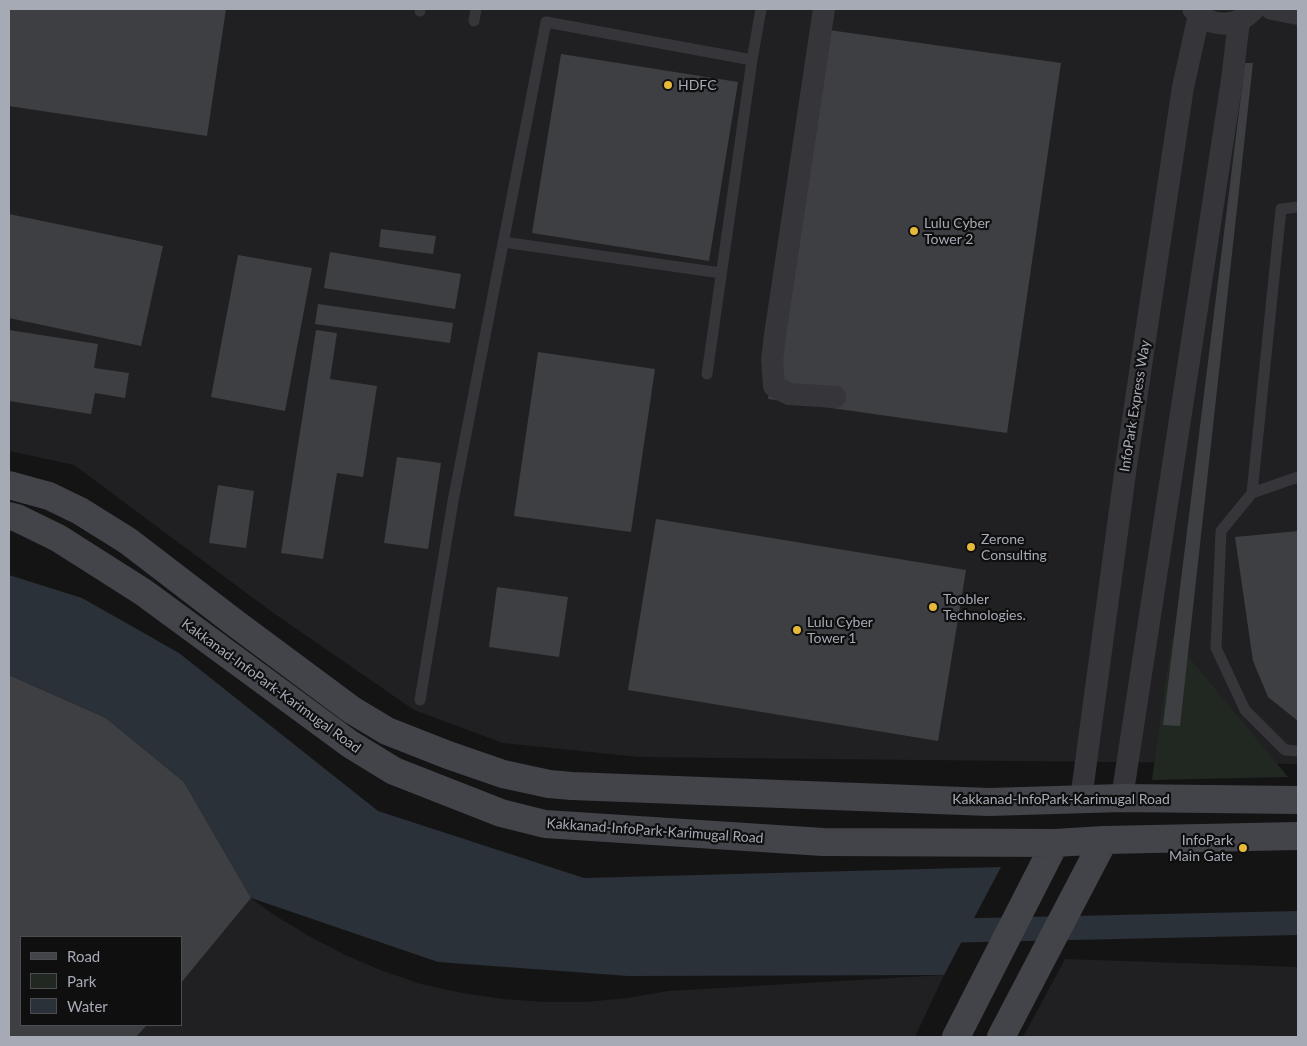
<!DOCTYPE html>
<style>
body{margin:0}
#map{position:relative;width:1307px;height:1046px;overflow:hidden;background:#141415;font-family:Lato,sans-serif}
canvas{display:block}
.frame{position:absolute;inset:0;border:10px solid #a6aab5;pointer-events:none}
.legend{position:absolute;left:20px;top:936px;width:162px;height:90px;box-sizing:border-box;background:#0f0f10;border:1px solid #4b4d52;margin:0;padding:6px 9px;list-style:none;font-size:15px;color:#a6aab5}
.legend li{display:flex;align-items:center;gap:10px;height:25px}
.legend b{width:25px;border:1px solid #4b4d52}
</style>
<div id="map">
<canvas width="1307" height="1046"></canvas>
<div class="frame"></div>
<ul class="legend">
<li><b style="height:6px;background:#43444a"></b>Road</li>
<li><b style="height:14px;background:#202821"></b>Park</li>
<li><b style="height:14px;background:#2b3138"></b>Water</li>
</ul>
</div>
<script>
const ctx = document.querySelector('canvas').getContext('2d');
ctx.lineJoin = 'round';
function fillPath(path, color) {
  ctx.fillStyle = color;
  ctx.fill(path, 'evenodd');
}
function stroke(path, color, width, dash) {
  ctx.strokeStyle = color;
  ctx.lineWidth = width;
  ctx.lineCap = dash ? 'butt' : 'round';
  ctx.setLineDash(dash || []);
  ctx.stroke(path);
}
function drawText(font, color, halo, rows, align = 'center') {
  ctx.font = font + ' Lato,sans-serif';
  ctx.lineWidth = 4.5;
  ctx.setLineDash([]);
  ctx.textBaseline = 'middle';
  ctx.strokeStyle = halo;
  ctx.fillStyle = color;
  for (const [text, x, y, turn = 0] of rows) {
    ctx.save();
    ctx.translate(x, y);
    ctx.rotate((+turn || 0) * Math.PI / 180);
    ctx.textAlign = isNaN(turn) ? turn : align;
    if (halo) ctx.strokeText(text, 0, 0);
    ctx.fillText(text, 0, 0);
    ctx.restore();
  }
}
fillPath(new Path2D(`
 M9 9H1298V764L639 757 503 743 414 710 272 612 74 465 9 451Z
 M251 898 274 915 309 936 345 955 383 971 421 984 462 993 503 999 544 1002H586L627 998 668 991 944 975 915 1037H136L147 1025H181V983Z
 M1065 959 1298 967V1037H1023Z`), '#202022');
fillPath(new Path2D(`
 M1172 637 1288 777 1152 780Z`), '#202821');
fillPath(new Path2D(`
 M9 575 82 598 179 653 378 811 584 878 1001 867 944 975 628 976 438 962 251 898 184 782 106 718 9 675Z`), '#2b3138');
stroke(new Path2D(`
 M935 931 1298 923`), '#2b3138', 24);
fillPath(new Path2D(`
 M9 9H226L207 136 9 106Z
 M822 29 1061 63 1007 433 768 399Z
 M561 54 738 82 709 261 532 233Z
 M1245 63H1253L1180 726 1163 725Z
 M9 214 163 246 141 346 9 318Z
 M381 229 436 236 433 254 379 247Z
 M330 252 461 274 455 309 324 288Z
 M238 255 312 268 285 411 211 397Z
 M318 304 453 323 450 343 315 324Z
 M9 330 98 344 94 368 129 373 125 398 95 393 91 414 9 401Z
 M316 330 337 333 330 379 377 386 363 477 337 473 323 559 281 553Z
 M538 352 655 369 631 532 514 516Z
 M397 457 441 463 428 549 384 543Z
 M218 485 254 491 246 548 209 543Z
 M656 519 966 570 938 741 628 690Z
 M1298 531V721L1268 697 1253 661 1235 537Z
 M497 587 568 597 559 657 489 647Z
 M9 675 106 718 184 782 251 898 181 983V937H21V1025H147L136 1037H9Z`), '#3e3f42');
stroke(new Path2D(`
 M420 11V9
 M474 21 476 9
 M503 242 721 273
 M707 374 752 60
 M1298 477 1252 493 1221 531 1216 648 1245 710 1285 750 1298 751
 M1252 493 1281 209 1298 207
 M420 700 453 501 546 22 752 60 761 9`), '#35353a', 11);
stroke(new Path2D(`
 M824 9 775 335 772 360 774 386 789 394 835 397
 M1193 9C1211 28 1236 29 1254 9
 M1272 9 1298 14
 M1122 798 1232 80 1239 21
 M1081 799 1126 466 1183 87 1199 15`), '#35353a', 22);
stroke(new Path2D(`
 M9 485 49 496 80 511 128 541 235 623 352 710 387 731 448 755 503 774 549 784 572 786 989 802 1122 798 1298 800
 M9 516 17 518 58 538 143 592 350 744 394 771 501 813 545 824 823 842 1055 843 1104 840 1298 836
 M956 1037 1055 843
 M1001 1037 1104 840`), '#43444a', 28);
for (const [x, y, r, color] of [
 [668,85,5,"#e6b93b"],
 [914,231,5,"#e6b93b"],
 [971,547,5,"#e6b93b"],
 [933,607,5,"#e6b93b"],
 [797,630,5,"#e6b93b"],
 [1243,848,5,"#e6b93b"]
]) {
  const dot = new Path2D();
  dot.arc(x, y, r, 0, 2 * Math.PI);
  ctx.fillStyle = color;
  ctx.fill(dot);
  stroke(dot, '#0f0f10', 2);
}
drawText('14px', '#a6aab5', '#0f0f10', [
 ["HDFC",678,85],
 ["Lulu Cyber",924,223],
 ["Tower 2",924,239],
 ["Zerone",981,539],
 ["Consulting",981,555],
 ["Toobler",943,599],
 ["Technologies.",943,615],
 ["Lulu Cyber",807,622],
 ["Tower 1",807,638],
 ["InfoPark",1233,840,"right"],
 ["Main Gate",1233,856,"right"]
], 'left');
drawText('14px', '#a6aab5', '#0f0f10', [
 ["InfoPark Express Way",1135,406,-81],
 ["Kakkanad-InfoPark-Karimugal Road",271,686,36],
 ["Kakkanad-InfoPark-Karimugal Road",1061,799],
 ["Kakkanad-InfoPark-Karimugal Road",655,831,4]
]);
</script>
